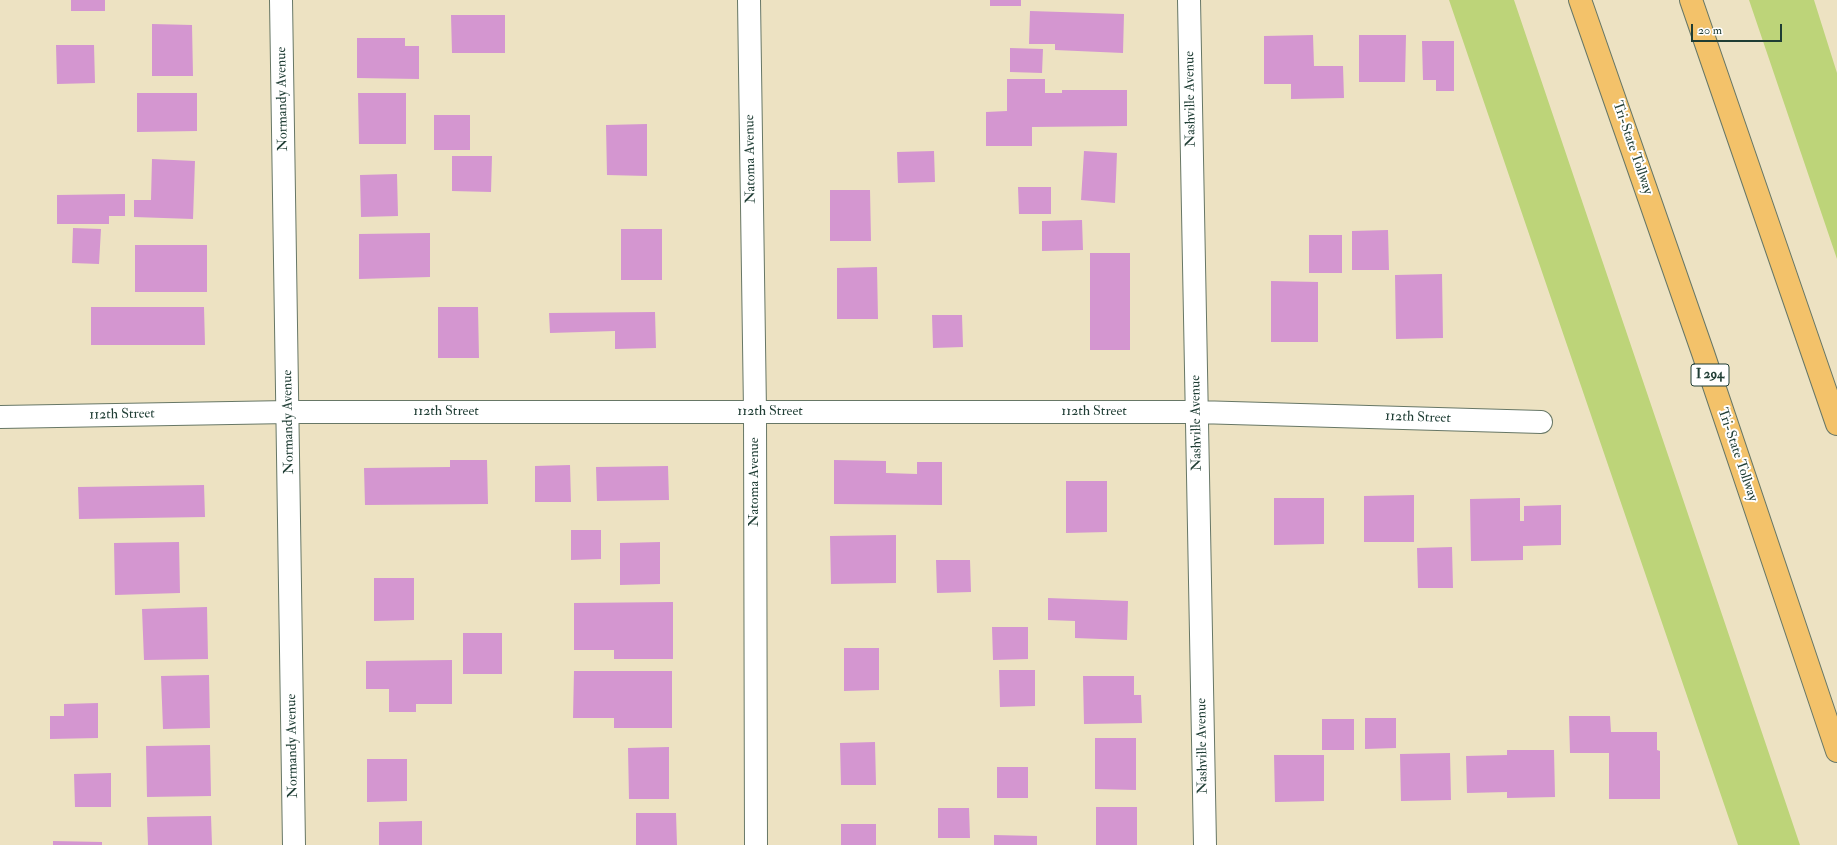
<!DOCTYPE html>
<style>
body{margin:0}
#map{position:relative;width:1837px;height:845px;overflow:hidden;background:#ede2c2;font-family:"IM FELL Double Pica",serif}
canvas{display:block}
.scale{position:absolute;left:1691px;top:24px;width:91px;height:18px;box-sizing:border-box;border:2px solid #1f3d34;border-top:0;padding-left:5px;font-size:12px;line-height:14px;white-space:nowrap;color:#1f3d34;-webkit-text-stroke:3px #fff;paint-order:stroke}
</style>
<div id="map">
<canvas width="1837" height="845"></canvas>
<div class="scale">20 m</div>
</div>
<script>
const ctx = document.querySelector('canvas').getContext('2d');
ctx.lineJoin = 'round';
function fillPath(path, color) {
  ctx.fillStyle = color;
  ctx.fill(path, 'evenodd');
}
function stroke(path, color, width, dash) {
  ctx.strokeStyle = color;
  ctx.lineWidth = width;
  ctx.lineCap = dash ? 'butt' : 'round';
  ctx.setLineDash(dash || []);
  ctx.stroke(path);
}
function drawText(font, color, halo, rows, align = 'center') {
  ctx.font = font + ' "IM FELL Double Pica",serif';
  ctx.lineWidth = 4;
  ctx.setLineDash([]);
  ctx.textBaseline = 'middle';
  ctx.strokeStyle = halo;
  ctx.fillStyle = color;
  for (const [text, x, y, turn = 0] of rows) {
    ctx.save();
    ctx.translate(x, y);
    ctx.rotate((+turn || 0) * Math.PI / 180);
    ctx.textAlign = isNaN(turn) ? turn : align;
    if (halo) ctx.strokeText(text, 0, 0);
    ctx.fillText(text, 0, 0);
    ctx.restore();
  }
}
fillPath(new Path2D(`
 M1449 0H1514L1800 845H1738Z
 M1749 0H1814L1837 73V259Z`), '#bdd479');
fillPath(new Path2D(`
 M71 0H105V11H71Z
 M990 0H1021V6H990Z
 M1030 11 1124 14 1123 53 1055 50V44H1029Z
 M451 15H505V53H452Z
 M152 24 192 25 193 76H152Z
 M1313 35 1314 66H1343L1344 98 1291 99V84H1264V36Z
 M1359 35H1406L1405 82H1359Z
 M357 38H405V46H419V79L357 78Z
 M1422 41H1454V91H1436V80H1423Z
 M56 45H94L95 83 57 84Z
 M1010 48 1043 49 1042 73 1010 72Z
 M1007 79H1045V93H1062V90H1127V126L1032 127V146H986V112L1007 111Z
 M137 93H197V131L137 132Z
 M358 93H406V144H359Z
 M434 115H470V150H434Z
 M647 124V176L607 175 606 125Z
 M934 151 935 182 898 183 897 152Z
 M1084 151 1117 153 1115 203 1081 200Z
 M452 156H492L491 192 452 191Z
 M152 159 195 161 193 219 134 217V200H151Z
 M397 174 398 216 361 217 360 175Z
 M1018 187H1051V214H1019Z
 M830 190H870L871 241H830Z
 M125 194V216H109V224H57V195Z
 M1082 220 1083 250 1042 251V221Z
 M73 228 101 229 99 264 72 263Z
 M621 229H662V280H621Z
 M1388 230 1389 270H1352V231Z
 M430 233V277L359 279V234Z
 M1309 235H1342V273H1309Z
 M135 245H207V292H135Z
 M1090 253H1130V350H1090Z
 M877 267 878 319H837V268Z
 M1442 274 1443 338 1396 339 1395 275Z
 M1271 281 1318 282V342H1271Z
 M91 307H204L205 345H91Z
 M438 307H478L479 358H438Z
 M655 312 656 348 615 349V331L550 333 549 313Z
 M932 315H962L963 347 933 348Z
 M450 460H487L488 504 365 505 364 468 450 467Z
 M834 460 886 461V473L917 474V462H942V505L834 504Z
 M570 465 571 502H535V466Z
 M668 466 669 500 597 501 596 467Z
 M1066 481H1107V532L1066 533Z
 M204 485 205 517 79 519 78 487Z
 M1414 495V542H1364V496Z
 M1274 498H1324V544L1274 545Z
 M1520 498V521H1524V506L1561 505V545L1523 546V560L1471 561 1470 499Z
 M571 530H601V559L571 560Z
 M896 535V583L831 584 830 536Z
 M179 542 180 593 115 595 114 543Z
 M660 542V584L620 585V543Z
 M1452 547 1453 588H1418L1417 548Z
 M936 560H970L971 592 937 593Z
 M374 578H414V620L374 621Z
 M1048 598 1128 601 1127 640 1075 638V621L1048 620Z
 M673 602V659H614V650H574V603Z
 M207 607 208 659 144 660 142 609Z
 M992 627H1028V659L993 660Z
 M463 633H502V674H463Z
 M844 648H879V690L844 691Z
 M452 660V704H416V712H389V689H366V661Z
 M999 670H1035V706L1000 707Z
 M574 671H672V728H614V718H573Z
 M209 675 210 728 163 729 161 676Z
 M1083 676H1134V695H1141L1142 723 1084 724Z
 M98 703V738L50 739V716H64V704Z
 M1569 716H1610L1611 732H1657V750L1660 751V799H1609V753H1570Z
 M1365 718H1396V748L1365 749Z
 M1322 719H1354V750H1322Z
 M1095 738H1136V790L1095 789Z
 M875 742 876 785H841L840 743Z
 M210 745 211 796 147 797 146 746Z
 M669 747V799H629L628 748Z
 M1507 750H1554L1555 797 1507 798V792L1467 793 1466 756 1507 755Z
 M1450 753 1451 800 1401 801 1400 754Z
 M1274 755H1324V801L1275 802Z
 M367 759H407V801L367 802Z
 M997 767H1028V798H997Z
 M111 773V807H75L74 774Z
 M1096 807H1137V845H1096Z
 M938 808H969L970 838H938Z
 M636 813H676L677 845H636Z
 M211 816 212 845H148L147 817Z
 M422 821V845H379V822Z
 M841 824H876V845H841Z
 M994 835 1037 836V845H994Z
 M53 841 102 842V845H53Z`), '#d496d0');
const minor = new Path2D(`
 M281 0 294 845
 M749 0 755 411 756 845
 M1189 0 1205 845
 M0 417 289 412H1197L1541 422`);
const highway = new Path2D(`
 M1580 0 1703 353 1837 751
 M1691 0 1837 424`);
stroke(minor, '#677766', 24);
stroke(highway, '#677766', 24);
stroke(minor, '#fff', 22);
stroke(highway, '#f3c26a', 22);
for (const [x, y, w] of [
 [1710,375,38]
]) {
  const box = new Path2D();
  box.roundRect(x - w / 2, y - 11, w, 22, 3);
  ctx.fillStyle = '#fff';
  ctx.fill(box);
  stroke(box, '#1f3d34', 1);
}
drawText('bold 13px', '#1f3d34', null, [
 ["I 294",1710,375]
]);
drawText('14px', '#1f3d34', '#fff', [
 ["Normandy Avenue",283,99,-91],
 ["Nashville Avenue",1191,99,-91],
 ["Tri-State Tollway",1632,148,71],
 ["Natoma Avenue",751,159,-91],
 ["112th Street",446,412],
 ["112th Street",770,412],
 ["112th Street",1094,412],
 ["112th Street",122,415,-1],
 ["112th Street",1418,418,2],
 ["Normandy Avenue",289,422,-91],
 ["Nashville Avenue",1197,423,-91],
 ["Tri-State Tollway",1737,455,71],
 ["Natoma Avenue",755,482,-90],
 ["Normandy Avenue",293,746,-91],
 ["Nashville Avenue",1203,746,-91]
]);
</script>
